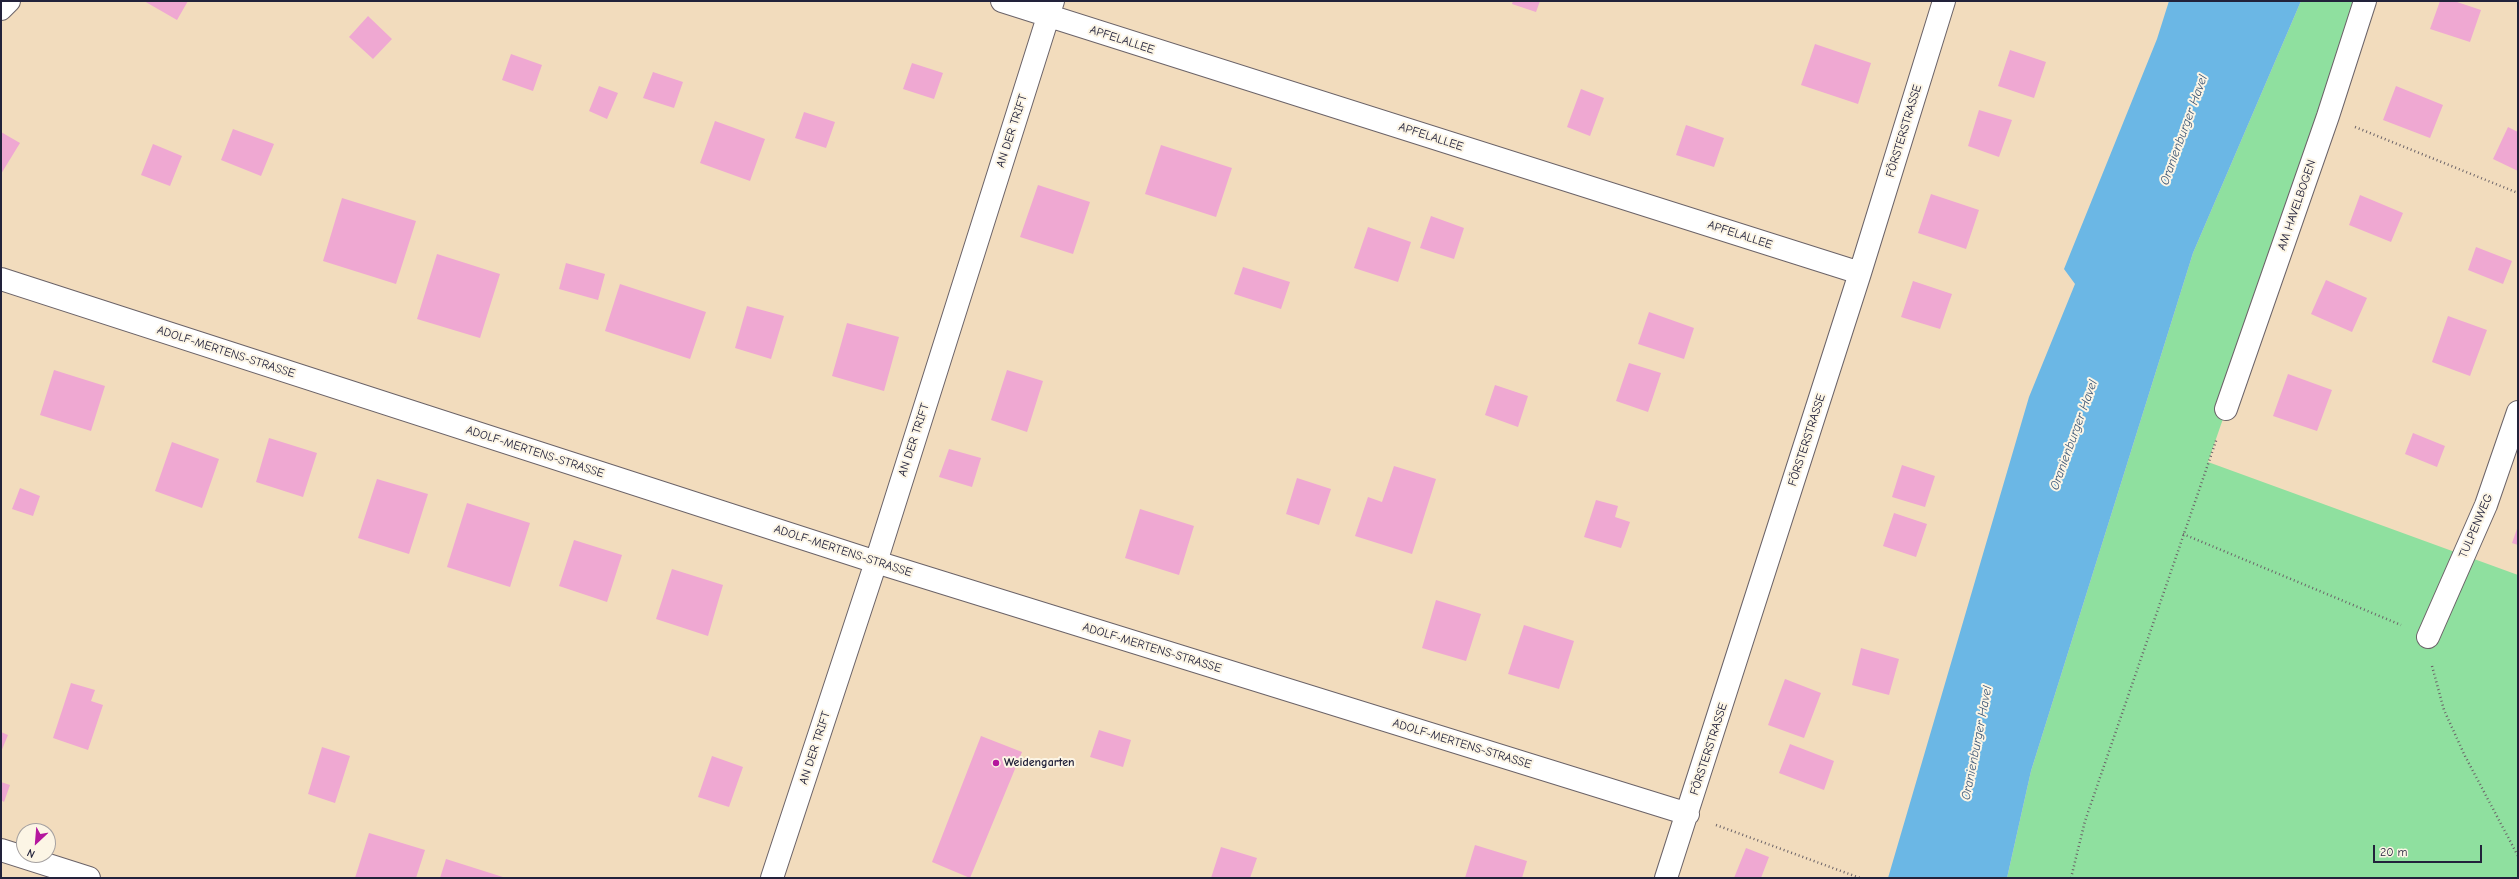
<!DOCTYPE html>
<meta charset="utf-8">
<style>
body{margin:0}
#map{position:relative;width:2519px;height:879px;overflow:hidden;background:#f2dcbd;font-family:"Comic Neue",sans-serif}
canvas{display:block}
.frame{position:absolute;inset:0;border:2px solid #22223b;pointer-events:none}
.north{position:absolute;left:16px;top:823px;width:40px;height:40px;box-sizing:border-box;background:#fcf5e5;border:1px solid #a5a1a1;border-radius:50%;rotate:206deg;font-size:11px;font-weight:700;line-height:16px;text-align:center;color:#22223b}
.north::after{content:'';display:block;margin:auto;width:14px;height:18px;background:#b5179e;clip-path:polygon(50% 0,100% 100%,50% 72%,0 100%)}
.scale{position:absolute;left:2373px;top:845px;width:109px;height:18px;box-sizing:border-box;border:2px solid #22223b;border-top:0;padding-left:5px;font-size:12px;line-height:14px;white-space:nowrap;color:#22223b;-webkit-text-stroke:3px #fcf5e5;paint-order:stroke}
</style>
<div id="map">
<canvas width="2519" height="879"></canvas>
<div class="frame"></div>
<div class="north">N</div>
<div class="scale">20 m</div>
</div>
<script>
const ctx = document.querySelector('canvas').getContext('2d');
ctx.lineJoin = 'round';
function fillPath(path, color) {
  ctx.fillStyle = color;
  ctx.fill(path, 'evenodd');
}
function stroke(path, color, width, dash) {
  ctx.strokeStyle = color;
  ctx.lineWidth = width;
  ctx.lineCap = dash ? 'butt' : 'round';
  ctx.setLineDash(dash || []);
  ctx.stroke(path);
}
function drawText(font, color, halo, rows, align = 'center') {
  ctx.font = font + ' "Comic Neue",sans-serif';
  ctx.lineWidth = 4;
  ctx.setLineDash([]);
  ctx.textBaseline = 'middle';
  ctx.strokeStyle = halo;
  ctx.fillStyle = color;
  for (const [text, x, y, turn = 0] of rows) {
    ctx.save();
    ctx.translate(x, y);
    ctx.rotate((+turn || 0) * Math.PI / 180);
    ctx.textAlign = isNaN(turn) ? turn : align;
    if (halo) ctx.strokeText(text, 0, 0);
    ctx.fillText(text, 0, 0);
    ctx.restore();
  }
}
fillPath(new Path2D(`
 M2301 1H2365L2328 116 2208 462 2518 575V878H2007L2031 771 2193 253Z`), '#8fe09f');
fillPath(new Path2D(`
 M2169 1H2301L2193 253 2031 771 2007 878H1888L2029 397 2075 284 2064 269 2157 39Z`), '#6bb7e5');
fillPath(new Path2D(`
 M144 1H188L177 20Z
 M1513 1H1540L1536 12 1512 4Z
 M2440 1H2454L2481 10 2470 42 2430 29Z
 M368 16 392 39 373 59 349 37Z
 M1815 44 1871 63 1858 104 1801 85Z
 M2010 50 2046 62 2034 98 1998 86Z
 M511 54 542 65 533 91 502 80Z
 M912 63 943 73 934 99 903 89Z
 M653 72 683 82 674 108 643 98Z
 M599 86 618 93 607 119 589 111Z
 M2396 86 2443 105 2430 138 2383 120Z
 M1581 89 1604 98 1590 136 1567 127Z
 M1979 110 2012 120 1999 157 1968 146Z
 M804 112 835 122 826 148 795 138Z
 M715 121 765 139 750 181 700 163Z
 M1686 125 1724 138 1714 167 1676 155Z
 M2508 127 2518 132V171L2493 159Z
 M233 129 274 144 261 176 221 160Z
 M1 132 20 143 1 174Z
 M153 144 182 156 170 186 141 175Z
 M1161 145 1232 168 1216 217 1145 194Z
 M1038 185 1090 202 1073 254 1020 237Z
 M1931 194 1979 210 1966 249 1918 233Z
 M2360 195 2403 213 2391 242 2349 225Z
 M342 198 416 221 396 284 323 261Z
 M1431 216 1464 228 1454 259 1420 248Z
 M1368 227 1411 242 1398 282 1354 268Z
 M2476 247 2512 261 2503 284 2468 270Z
 M437 254 500 274 480 338 417 319Z
 M566 263 605 274 598 300 559 289Z
 M1243 267 1290 282 1281 309 1234 294Z
 M2326 280 2367 298 2352 332 2311 314Z
 M1913 281 1952 294 1940 329 1901 317Z
 M620 284 706 312 690 359 605 331Z
 M747 306 784 316 771 359 735 348Z
 M1649 312 1694 328 1684 359 1638 344Z
 M2448 316 2487 330 2470 376 2432 362Z
 M847 323 899 337 884 391 832 376Z
 M1629 363 1661 373 1648 412 1616 401Z
 M54 370 105 386 91 431 40 415Z
 M1007 370 1043 381 1027 432 991 420Z
 M2288 374 2332 390 2317 431 2273 416Z
 M1495 385 1528 396 1518 427 1485 415Z
 M2413 433 2445 446 2437 467 2405 454Z
 M269 438 317 453 303 497 256 482Z
 M172 442 219 459 202 508 155 491Z
 M949 449 981 458 972 487 939 477Z
 M1902 465 1935 476 1925 507 1892 497Z
 M1394 466 1436 479 1412 554 1355 536 1368 497 1382 502Z
 M1297 478 1331 489 1319 525 1286 514Z
 M377 479 428 494 409 554 358 538Z
 M20 488 40 496 33 516 12 509Z
 M1596 500 1618 506 1615 517 1630 522 1621 548 1584 537Z
 M467 503 530 523 510 587 447 567Z
 M1140 509 1194 526 1179 575 1125 558Z
 M1894 513 1927 524 1916 557 1883 546Z
 M2518 526V545L2512 543Z
 M574 540 622 555 607 602 559 586Z
 M672 569 723 585 708 636 656 619Z
 M1436 600 1481 614 1466 661 1422 648Z
 M1524 625 1574 641 1559 689 1508 674Z
 M1861 648 1899 659 1889 695 1852 685Z
 M1785 679 1821 693 1804 738 1768 725Z
 M71 683 95 690 91 701 103 705 88 750 53 738Z
 M1099 730 1131 740 1123 767 1090 757Z
 M1 732 8 735 1 752Z
 M981 736 1022 752 970 878 932 862Z
 M1790 744 1834 761 1824 790 1779 773Z
 M322 747 350 756 335 803 308 794Z
 M712 756 743 767 729 807 698 797Z
 M1 782 10 785 4 802 1 800Z
 M369 833 425 850 416 878H355Z
 M1475 845 1527 861 1522 878H1465Z
 M1221 847 1257 858 1250 878H1211Z
 M1746 848 1769 857 1761 878H1734Z
 M446 859 506 878H440Z`), '#efa8d2');
const minor = new Path2D(`
 M1002 1 1860 273
 M1 9 9 1
 M1 279 876 562 1688 814
 M2226 409 2328 116 2365 1
 M2428 637 2486 505 2518 412
 M1 850 89 878
 M772 878 876 562 1053 1
 M1666 878 1860 273 1944 1`);
stroke(minor, '#6b6368', 24);
stroke(new Path2D(`
 M2355 127 2518 193
 M2183 534 2401 625
 M2432 666 2444 710 2465 756 2518 856
 M1716 825 1860 878
 M2071 878 2085 821 2217 438`), '#6b6368', 2.5, [1, 3]);
stroke(minor, '#fff', 22);
for (const [x, y, r, color] of [
 [996,763,4,"#b5179e"]
]) {
  const dot = new Path2D();
  dot.arc(x, y, r, 0, 2 * Math.PI);
  ctx.fillStyle = color;
  ctx.fill(dot);
  stroke(dot, '#fcf5e5', 1.5);
}
drawText('12px', '#22223b', '#fcf5e5', [
 ["APFELALLEE",1122,40,18],
 ["AN DER TRIFT",1012,131,-72],
 ["FÖRSTERSTRASSE",1904,131,-73],
 ["APFELALLEE",1431,137,18],
 ["AM HAVELBOGEN",2297,205,-71],
 ["APFELALLEE",1740,235,18],
 ["ADOLF-MERTENS-STRASSE",226,352,18],
 ["AN DER TRIFT",914,440,-72],
 ["FÖRSTERSTRASSE",1807,440,-72],
 ["ADOLF-MERTENS-STRASSE",535,452,18],
 ["TULPENWEG",2476,526,-67],
 ["ADOLF-MERTENS-STRASSE",843,551,18],
 ["ADOLF-MERTENS-STRASSE",1152,648,17],
 ["ADOLF-MERTENS-STRASSE",1462,744,17],
 ["AN DER TRIFT",815,748,-72],
 ["FÖRSTERSTRASSE",1709,749,-72]
]);
drawText('bold 12px', '#22223b', '#fcf5e5', [
 ["Weidengarten",1004,763]
], 'left');
drawText('italic 13px', '#3c5676', '#fcf5e5', [
 ["Oranienburger Havel",2184,130,-70],
 ["Oranienburger Havel",2074,435,-70],
 ["Oranienburger Havel",1977,743,-79]
]);
</script>
